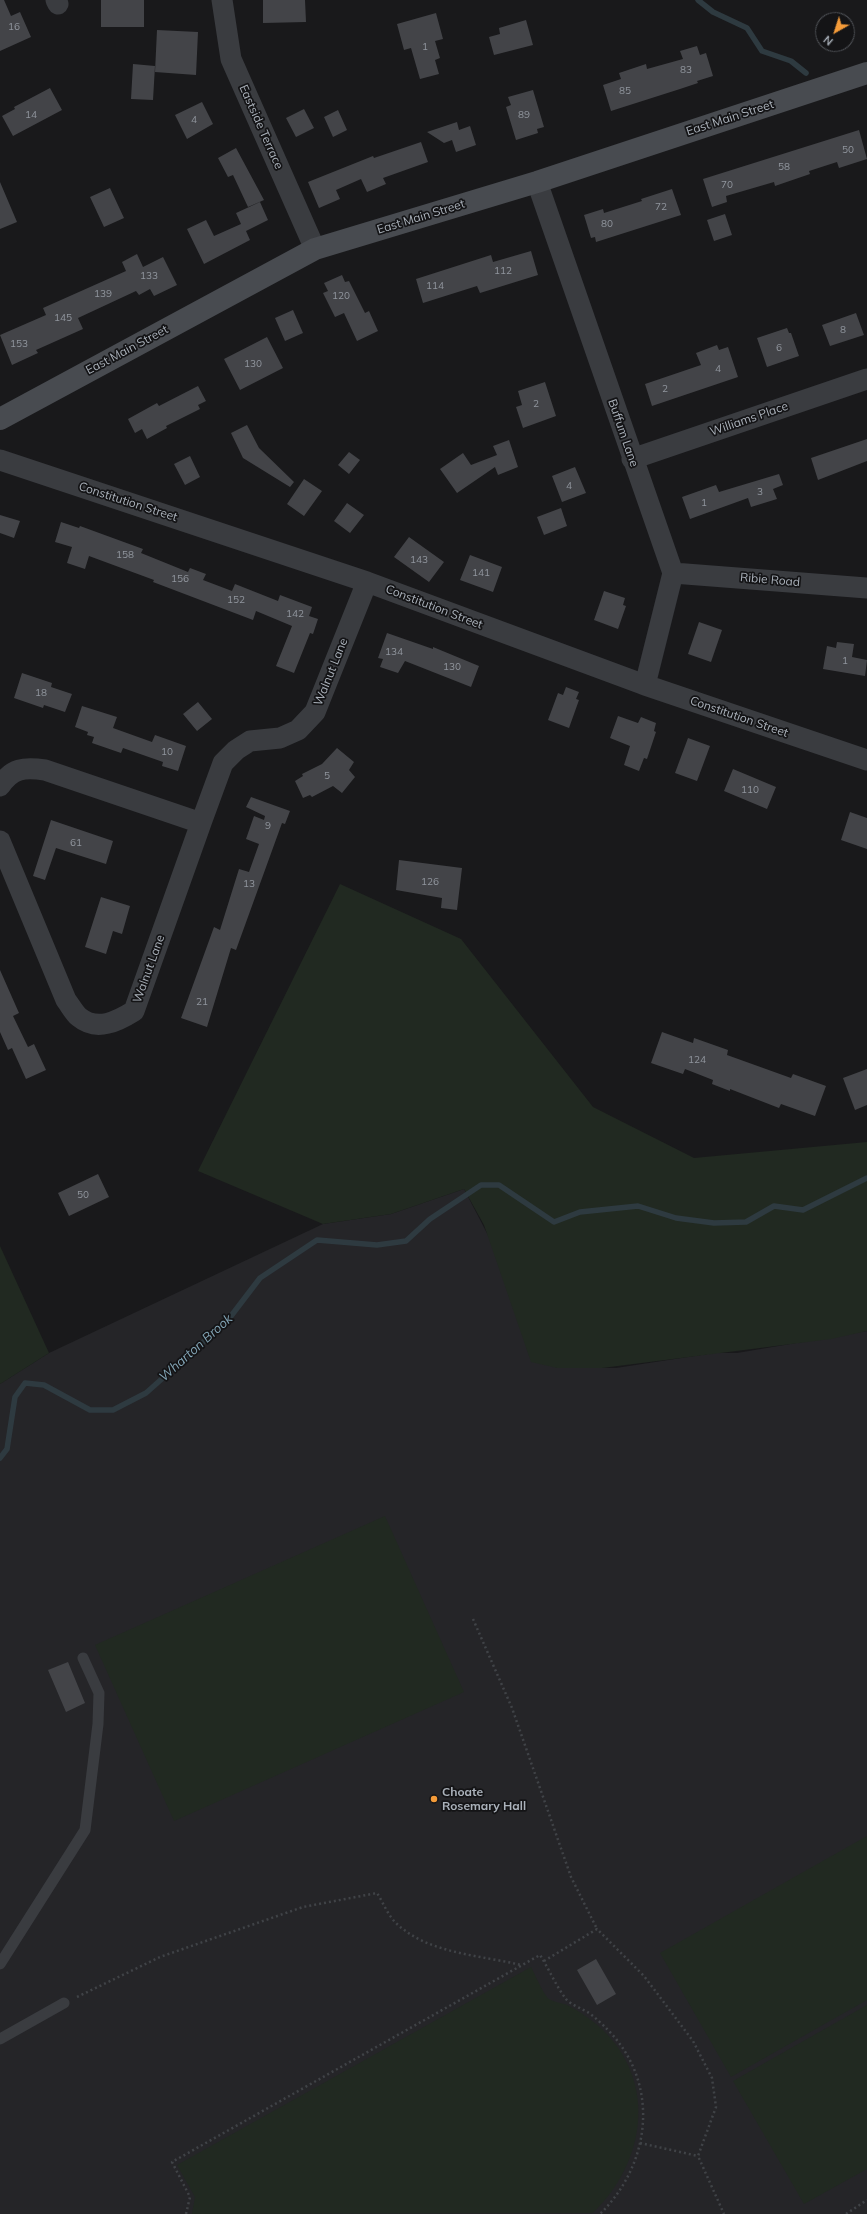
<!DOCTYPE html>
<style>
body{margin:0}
#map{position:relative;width:867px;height:2214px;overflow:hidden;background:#19191b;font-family:Mulish,sans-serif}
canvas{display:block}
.north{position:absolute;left:815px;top:12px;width:40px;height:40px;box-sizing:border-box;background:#141416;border:1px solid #505358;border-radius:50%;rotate:219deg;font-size:11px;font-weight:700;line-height:16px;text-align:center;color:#abb2bb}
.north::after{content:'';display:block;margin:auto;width:14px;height:18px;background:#f49b39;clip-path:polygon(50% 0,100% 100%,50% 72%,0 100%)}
</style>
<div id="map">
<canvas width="867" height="2214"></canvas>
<div class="north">N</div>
</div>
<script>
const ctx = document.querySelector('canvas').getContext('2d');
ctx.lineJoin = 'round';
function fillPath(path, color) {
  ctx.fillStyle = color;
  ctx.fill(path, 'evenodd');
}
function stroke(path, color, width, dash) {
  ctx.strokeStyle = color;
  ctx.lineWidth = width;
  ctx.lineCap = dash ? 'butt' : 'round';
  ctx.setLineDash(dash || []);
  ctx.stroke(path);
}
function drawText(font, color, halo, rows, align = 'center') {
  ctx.font = font + ' Mulish,sans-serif';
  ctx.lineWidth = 3.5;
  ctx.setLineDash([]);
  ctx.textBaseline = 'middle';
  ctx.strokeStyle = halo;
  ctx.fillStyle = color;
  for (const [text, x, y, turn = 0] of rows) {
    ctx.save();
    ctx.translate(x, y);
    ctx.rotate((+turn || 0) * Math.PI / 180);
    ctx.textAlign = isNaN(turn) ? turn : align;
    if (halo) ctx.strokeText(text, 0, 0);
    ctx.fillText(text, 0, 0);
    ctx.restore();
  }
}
fillPath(new Path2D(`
 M464 1189 557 1368H616L714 1353H737L867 1331V2214H0V1384L49 1353 323 1224 391 1214Z`), '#252528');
fillPath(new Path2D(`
 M340 884 461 939 593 1107 694 1158 867 1142V1331L831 1339 602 1368H557L531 1362 484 1225 464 1189 391 1214 323 1224 198 1171Z
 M0 1246 49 1353 0 1384Z
 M385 1516 464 1692 174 1821 95 1645Z
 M867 1836V2000L731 2077 660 1953Z
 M531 1967C535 1974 543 1994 549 1999 554 2002 562 2003 567 2005 579 2011 592 2020 602 2029 658 2083 645 2163 593 2213L192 2214 195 2197 177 2165Z
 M867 2005V2169L804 2204 733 2081Z`), '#212921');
stroke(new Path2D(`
 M698 0 713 12 747 28 762 51 791 61 806 73
 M0 1458 7 1449 15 1397 25 1383 44 1385 90 1410H113L146 1393 228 1320 260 1278 317 1240 377 1245 406 1241 430 1219 481 1185H499L554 1222 580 1212 638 1206 676 1218 714 1223 746 1222 774 1206 803 1210 867 1178`), '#2e3a40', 5.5);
fillPath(new Path2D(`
 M0 0H4L11 16 20 12 31 37 0 51Z
 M101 0H144V27H101Z
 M263 0H305L306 22 263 23Z
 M436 13 443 39 435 41 440 58 435 60 439 74 420 79 411 48 404 50 397 24Z
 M526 20 533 45 494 55 489 37 500 34 499 28Z
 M157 30 198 32 196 75 155 72Z
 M697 46 700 55 706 53 713 76 697 81 698 83 680 89 611 111 603 85 621 79 619 73 646 64 647 69 683 59 680 51Z
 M133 64 155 66 153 100 131 99Z
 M50 88 62 110 13 136 2 116 15 109 14 107Z
 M533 90 544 127 537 129 538 133 516 140 506 107 511 105 508 97Z
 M202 102 213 124 187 139 175 115Z
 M304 109 314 128 296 137 286 118Z
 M338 110 347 130 333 137 324 117Z
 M457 122 459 130 470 126 476 145 456 152 452 140 444 143 427 132Z
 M859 130 867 159 839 168 837 162 809 171 810 174 775 186 774 182 726 196 727 202 712 207 703 179Z
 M421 142 428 162 383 178 386 184 367 192 361 179 336 190 340 199 319 208 308 182 373 156 374 158Z
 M236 148 264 200 248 207 233 175 228 177 218 158Z
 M0 182 17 222 0 229Z
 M110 188 124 218 104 227 90 197Z
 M672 189 681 215 596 242 595 237 591 238 584 215 603 209 604 213 642 201 641 199Z
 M260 202 268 220 246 231 250 240 204 264 187 229 206 220 214 236 241 224 236 213Z
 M725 214 732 235 714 241 707 220Z
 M531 251 538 275 480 293 477 286 423 303 416 279 491 255 493 262Z
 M137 254 143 267 163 257 177 285 154 296 150 289 139 295 136 291 78 318 83 329 36 350 38 353 12 365 0 335 46 315 43 308 126 271 122 262Z
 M342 275 345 282 349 281 365 313 369 311 378 331 357 341 344 313 335 317 323 293 328 291 324 283Z
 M293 310 303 333 285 341 275 318Z
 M856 313 864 335 830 346 822 325Z
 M787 328 789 333H791L799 356 767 367 757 338Z
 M267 337 283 368 240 390 224 359Z
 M717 345 719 350 728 347 738 377 652 406 645 384 701 365 696 353Z
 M545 382 556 416 523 428 516 407 522 405 518 391Z
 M198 386 206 401 198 405 200 409 166 426 167 428 147 439 142 429 135 433 128 419 157 403 159 406Z
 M247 425 259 448 294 482 290 487 243 458 231 433Z
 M867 439V461L818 480 811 458Z
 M509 440 518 467 498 475 495 467 457 493 440 469 463 453 471 465 497 455 493 446Z
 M349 452 360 460 349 474 338 465Z
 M190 456 200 477 185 485 174 464Z
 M575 467 586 493 562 502 552 476Z
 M779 474 783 485 773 489 777 499 751 507 748 498 690 519 682 497 716 485 719 492Z
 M304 479 322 491 304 516 287 504Z
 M347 503 364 515 350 533 334 521Z
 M561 508 567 526 544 535 537 517Z
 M0 515 20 521 14 538 0 533Z
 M61 522 79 528 80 526 143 549 141 553 188 572 190 568 206 574 203 580 232 591 235 584 278 601 280 595 312 607 309 616 318 619 313 634 310 633 294 673 276 666 292 626 256 611 253 620 153 582 154 580 89 556 85 569 67 563 72 547 55 542Z
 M409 537 444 562 429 582 394 557Z
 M470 555 502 567 493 592 460 580Z
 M604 591 625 598 623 605 626 606 618 629 594 620Z
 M699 622 722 630 711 662 688 654Z
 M387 633 433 649V647L479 666 471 687 405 661 398 673 380 667 383 659 378 658Z
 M837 642 854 644 852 657 867 660 865 676 823 669 827 646 836 648Z
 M22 673 52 683 51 687 72 694 65 712 44 705 43 708 14 698Z
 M566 687 579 692 576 699 579 700 569 728 548 720 558 693 563 695Z
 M198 702 212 719 197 731 183 714Z
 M82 706 117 717 113 728 152 742 155 735 186 746 178 771 162 766 163 762 123 748 121 753 92 743 94 737 87 735 88 732 75 727Z
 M618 716 638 723 641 717 656 723 654 731 656 732 647 759 644 758 639 771 624 765 630 746 610 738Z
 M688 738 710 746 697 781 675 773Z
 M337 748 354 762 349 770 355 777 342 793 333 786 312 797 310 795 303 798 295 781 303 776 302 774 322 764Z
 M733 769 776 787 767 809 724 791Z
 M251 797 290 811 285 824 282 823 236 950 231 948 207 1027 181 1018 214 927 220 930 239 869 249 872 259 844 246 839 254 816 264 820 265 816 246 807Z
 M850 812 867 818V849L841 840Z
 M51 820 113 841 106 864 56 848 45 880 33 876Z
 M399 860 462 868 457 910 441 908 442 898 396 890Z
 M101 897 130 906 122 934 113 931 106 954 85 947Z
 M0 970 19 1013 13 1016 28 1047 34 1044 46 1070 26 1079 12 1048 8 1050 0 1032Z
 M662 1032 693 1043 694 1038 728 1050 727 1055 791 1078 793 1074 826 1086 815 1116 781 1104 779 1108 730 1089V1091L712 1084 713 1080 685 1069 683 1074 651 1063Z
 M867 1069V1105L855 1110 843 1078Z
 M98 1174 109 1197 69 1216 58 1193Z
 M68 1662 85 1703 66 1712 48 1670Z
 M596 1959 616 1994 597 2005 577 1970Z`), '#434448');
stroke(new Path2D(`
 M473 1619 512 1708 571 1877 597 1929
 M544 1961 597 1929 644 1976 693 2041 712 2078 716 2107 698 2156 724 2214
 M77 1997 160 1957 303 1907 377 1893C383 1902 388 1916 397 1924 429 1954 480 1955 521 1965
 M640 2143 698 2156
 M186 2214 190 2197 172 2162 540 1955C549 1969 556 1986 566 1999 571 2005 583 2009 589 2013 596 2018 602 2024 607 2029 661 2083 651 2164 600 2214
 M846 2214 867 2200`), '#404347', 2.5, [2, 3]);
stroke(new Path2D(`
 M0 1964 85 1830 98 1724 99 1693 83 1658
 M0 2039 64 2003`), '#3a3c40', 11);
stroke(new Path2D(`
 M56 0 58 4
 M222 0 231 59 315 249
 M537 182 673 573 645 685
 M632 459 867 379
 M0 460 367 582 645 685 867 760
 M673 573 867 588
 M0 786C12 768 24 767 45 770L201 823 134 1011C118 1021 97 1032 79 1017 74 1013 70 1005 66 1000L0 841
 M201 823 223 763 236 750 250 741 280 738 298 730 315 712 367 582`), '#3a3c40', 21);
stroke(new Path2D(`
 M0 419 315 249 537 182 867 73`), '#484b50', 22);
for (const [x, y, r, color] of [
 [434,1799,4,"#f49b39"]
]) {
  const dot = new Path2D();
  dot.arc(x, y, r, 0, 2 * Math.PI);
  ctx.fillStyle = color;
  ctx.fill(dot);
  stroke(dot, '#141416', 1.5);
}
drawText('10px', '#91969e', null, [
 ["16",14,27],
 ["1",425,47],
 ["83",686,70],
 ["85",625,91],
 ["14",31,115],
 ["89",524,115],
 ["4",194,120],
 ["50",848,150],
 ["58",784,167],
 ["70",727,185],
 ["72",661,207],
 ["80",607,224],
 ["112",503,271],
 ["133",149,276],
 ["114",435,286],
 ["139",103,294],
 ["120",341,296],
 ["145",63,318],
 ["8",843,330],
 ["153",19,344],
 ["6",779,348],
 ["130",253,364],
 ["4",718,369],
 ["2",665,389],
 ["2",536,404],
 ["4",569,486],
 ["3",760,492],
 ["1",704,503],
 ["158",125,555],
 ["143",419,560],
 ["141",481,573],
 ["156",180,579],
 ["152",236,600],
 ["142",295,614],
 ["134",394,652],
 ["1",845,661],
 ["130",452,667],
 ["18",41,693],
 ["10",167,752],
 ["5",327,776],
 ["110",750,790],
 ["9",268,826],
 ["61",76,843],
 ["126",430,882],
 ["13",249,884],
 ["21",202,1002],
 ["124",697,1060],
 ["50",83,1195]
]);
drawText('12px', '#abb2bb', '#141416', [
 ["East Main Street",730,118,-18],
 ["Eastside Terrace",261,127,66],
 ["East Main Street",421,217,-17],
 ["East Main Street",127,350,-28],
 ["Williams Place",749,419,-19],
 ["Buffum Lane",623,433,71],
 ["Constitution Street",128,502,18],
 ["Ribie Road",770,580,5],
 ["Constitution Street",434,607,21],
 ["Walnut Lane",331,672,-68],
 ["Constitution Street",739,717,19],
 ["Walnut Lane",149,969,-70]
]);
drawText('bold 12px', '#abb2bb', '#141416', [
 ["Choate",442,1792],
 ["Rosemary Hall",442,1806]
], 'left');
drawText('italic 13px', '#83a5b6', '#141416', [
 ["Wharton Brook",196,1348,-42]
]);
</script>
